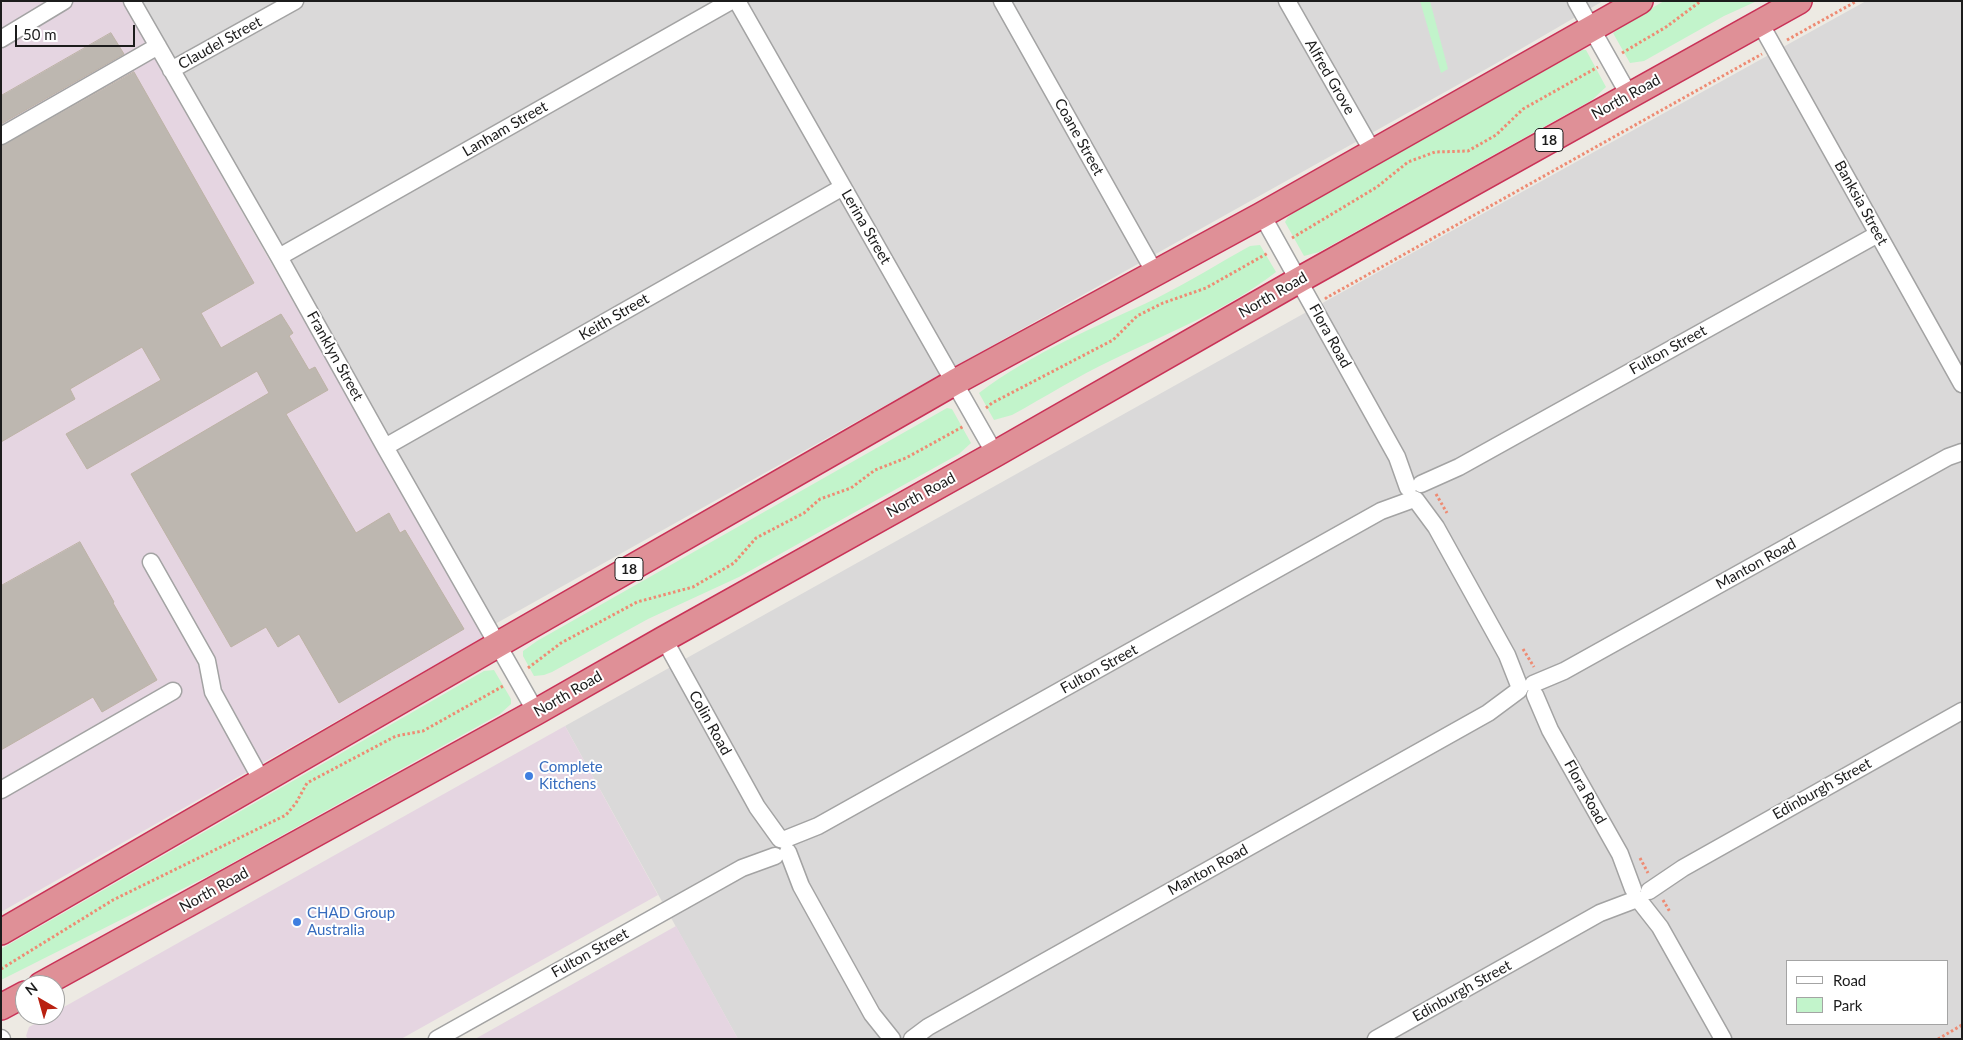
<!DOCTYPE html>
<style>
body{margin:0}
#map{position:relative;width:1963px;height:1040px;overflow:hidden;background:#edeae3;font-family:Lato,sans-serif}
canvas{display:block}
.frame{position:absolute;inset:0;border:2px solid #1c1c1c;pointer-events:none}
.legend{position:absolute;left:1786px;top:960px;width:162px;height:65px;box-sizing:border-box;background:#fff;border:1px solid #a4a4a4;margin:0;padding:6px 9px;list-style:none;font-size:15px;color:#1c1c1c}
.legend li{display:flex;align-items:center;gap:10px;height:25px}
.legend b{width:25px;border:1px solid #a4a4a4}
.north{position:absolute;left:15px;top:975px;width:50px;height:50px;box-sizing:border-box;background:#fff;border:1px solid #a4a4a4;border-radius:50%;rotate:322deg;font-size:14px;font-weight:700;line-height:20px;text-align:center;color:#1c1c1c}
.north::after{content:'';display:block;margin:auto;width:18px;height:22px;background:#b92010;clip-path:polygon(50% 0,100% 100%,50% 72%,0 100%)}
.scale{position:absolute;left:15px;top:25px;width:120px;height:22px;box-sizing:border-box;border:2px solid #1c1c1c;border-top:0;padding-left:6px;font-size:15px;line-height:18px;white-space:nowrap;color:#1c1c1c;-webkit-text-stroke:4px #fff;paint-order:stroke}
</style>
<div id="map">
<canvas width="1963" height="1040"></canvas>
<div class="frame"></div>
<ul class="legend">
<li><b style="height:6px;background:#fff"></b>Road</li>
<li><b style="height:14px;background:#c2f4cb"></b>Park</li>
</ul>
<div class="north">N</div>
<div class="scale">50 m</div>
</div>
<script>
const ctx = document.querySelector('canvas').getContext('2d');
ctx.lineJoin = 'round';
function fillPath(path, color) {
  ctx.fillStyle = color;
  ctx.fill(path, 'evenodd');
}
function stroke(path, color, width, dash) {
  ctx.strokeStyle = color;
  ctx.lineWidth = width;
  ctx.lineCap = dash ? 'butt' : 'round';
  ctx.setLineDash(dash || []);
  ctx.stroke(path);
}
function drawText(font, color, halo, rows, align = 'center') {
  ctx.font = font + ' Lato,sans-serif';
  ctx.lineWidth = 4;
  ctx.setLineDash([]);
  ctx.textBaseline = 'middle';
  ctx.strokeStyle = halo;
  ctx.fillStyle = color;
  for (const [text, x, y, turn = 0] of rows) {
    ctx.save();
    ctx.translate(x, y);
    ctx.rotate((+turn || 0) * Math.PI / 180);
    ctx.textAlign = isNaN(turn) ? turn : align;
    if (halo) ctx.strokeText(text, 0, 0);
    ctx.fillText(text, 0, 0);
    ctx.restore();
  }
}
fillPath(new Path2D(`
 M139 1H1603L1495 64 495 624Z
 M1866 1H1962V1039H738L565 726 1448 233ZM1787 961H1947V1024H1787Z`), '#dad9d9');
fillPath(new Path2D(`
 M6 1H122L484 637 1 912V4Z
 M565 726 658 895 401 1039H28L26 1036 29 1027 50 1015H55V1012Z
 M676 926 738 1039H475Z`), '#e5d5e1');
fillPath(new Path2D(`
 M1420 1H1430L1448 69 1441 73Z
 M1664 1H1757L1724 16 1644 61 1630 63 1613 33 1628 22Z
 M1582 50H1586L1606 87 1592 100 1319 252 1304 256 1285 222 1288 217 1302 206Z
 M1260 245 1276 272C1227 310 1168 333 1112 360 1078 376 1045 397 1012 415L994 420 979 393C1033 352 1096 327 1157 298 1189 282 1219 263 1250 246Z
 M947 408 952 409 971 443 959 454 739 577 648 619 552 672 544 675 534 676 523 656V651L537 641Z
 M494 670 511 699V704L500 714 214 873 1 980V949L484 671Z`), '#c2f4cb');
const building = new Path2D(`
 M111 33 124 54 1 124V96Z
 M134 72 254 283 201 313 221 348 281 314 293 333 289 336 309 370 315 367 328 390 286 414 356 533 389 513 400 533 405 530 464 629 339 703 299 634 278 647 266 627 231 647 131 474 269 393 257 371 87 469 66 434 161 380 142 347 70 389 75 399 1 442V146Z
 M80 542 114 602 113 603 157 680 102 712 93 697 1 750V586Z`);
fillPath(building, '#bdb7b0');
stroke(building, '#bdb3a6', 1);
const minor = new Path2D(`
 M132 1 279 257 385 447 536 712
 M737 1 995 454
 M1002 1 1155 273
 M1287 1 1373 152
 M1576 1 1629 95
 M1760 23 1962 384
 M1 39 64 1
 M171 70 295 1
 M1 136 158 46
 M1262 215 1397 457 1408 488
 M279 257 731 1
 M385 447 843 187
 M1421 484 1459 467 1878 234
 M1416 500 1436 527 1507 655 1520 688
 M151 562 207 661 213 692 262 781
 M664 639 757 807 780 839
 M1533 684 1564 671 1948 457 1962 452
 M1535 695 1550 730 1620 854 1633 889
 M1 790 173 691
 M783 840 818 826 1381 511 1414 499
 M788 852 801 886 872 1014 892 1039
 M1649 891 1683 868 1962 711
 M1638 899 1660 927 1723 1039
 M1 1038 2 1039
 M437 1039 742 868 775 856
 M912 1039 928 1027 1488 713 1519 690
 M1376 1039 1600 913 1637 899`);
const highway = new Path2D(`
 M1 932 497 645 955 382 1262 215 1640 1
 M41 985 536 712 664 639 995 454 1299 280 1799 1
 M1 1007 25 994`);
stroke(minor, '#a3a3a3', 19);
stroke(highway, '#c93257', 28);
stroke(new Path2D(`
 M1787 40 1857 1
 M1622 53 1666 27 1701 1
 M1292 238 1377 187 1408 162 1435 152 1468 151 1496 135 1523 109 1598 67
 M1327 299 1326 298 1762 54
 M986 408 992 403 1113 340 1137 316 1163 303 1206 288 1268 253
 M1436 494 1447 513
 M1523 649 1534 667
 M528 668 561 643 637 602 693 587 734 563 756 538 804 513 820 499 851 488 875 470 906 458 964 426
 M1640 858 1648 873
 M1663 900 1670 912
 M1 969 113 900 286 815 296 803 307 783 396 736 423 731 505 685
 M1938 1039 1962 1025`), '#ee8b73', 3, [2.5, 2.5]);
stroke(minor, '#fff', 16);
stroke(highway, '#df9097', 25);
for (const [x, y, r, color] of [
 [529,776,5,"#3f7fe0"],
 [297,922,5,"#3f7fe0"]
]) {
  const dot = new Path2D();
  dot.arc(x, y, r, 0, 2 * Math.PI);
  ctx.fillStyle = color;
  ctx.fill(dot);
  stroke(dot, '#fff', 2);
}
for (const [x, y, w] of [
 [1549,140,28],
 [629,569,28]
]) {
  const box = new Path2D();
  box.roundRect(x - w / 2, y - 11.5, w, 23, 4);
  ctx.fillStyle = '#fff';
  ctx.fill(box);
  stroke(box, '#1c1c1c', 1);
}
drawText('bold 14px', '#1c1c1c', null, [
 ["18",1549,140],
 ["18",629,569]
]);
drawText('15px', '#1c1c1c', '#fff', [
 ["Claudel Street",220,43,-29],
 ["Alfred Grove",1330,77,60],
 ["North Road",1626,97,-29],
 ["Lanham Street",505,129,-30],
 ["Coane Street",1079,137,61],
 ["Banksia Street",1861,203,61],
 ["Lerina Street",866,227,60],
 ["North Road",1273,295,-30],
 ["Keith Street",614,317,-30],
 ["Flora Road",1330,336,61],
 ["Fulton Street",1668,350,-29],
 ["Franklyn Street",335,356,61],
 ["North Road",921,495,-29],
 ["Manton Road",1756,564,-29],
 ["Fulton Street",1099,669,-29],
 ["North Road",568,694,-30],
 ["Colin Road",710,723,61],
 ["Edinburgh Street",1822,789,-29],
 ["Flora Road",1585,792,61],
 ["Manton Road",1208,870,-29],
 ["North Road",214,890,-29],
 ["Fulton Street",590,953,-29],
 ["Edinburgh Street",1462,991,-29]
]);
drawText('15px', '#366cbe', '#fff', [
 ["Complete",539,767],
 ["Kitchens",539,784],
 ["CHAD Group",307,913],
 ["Australia",307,930]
], 'left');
</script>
